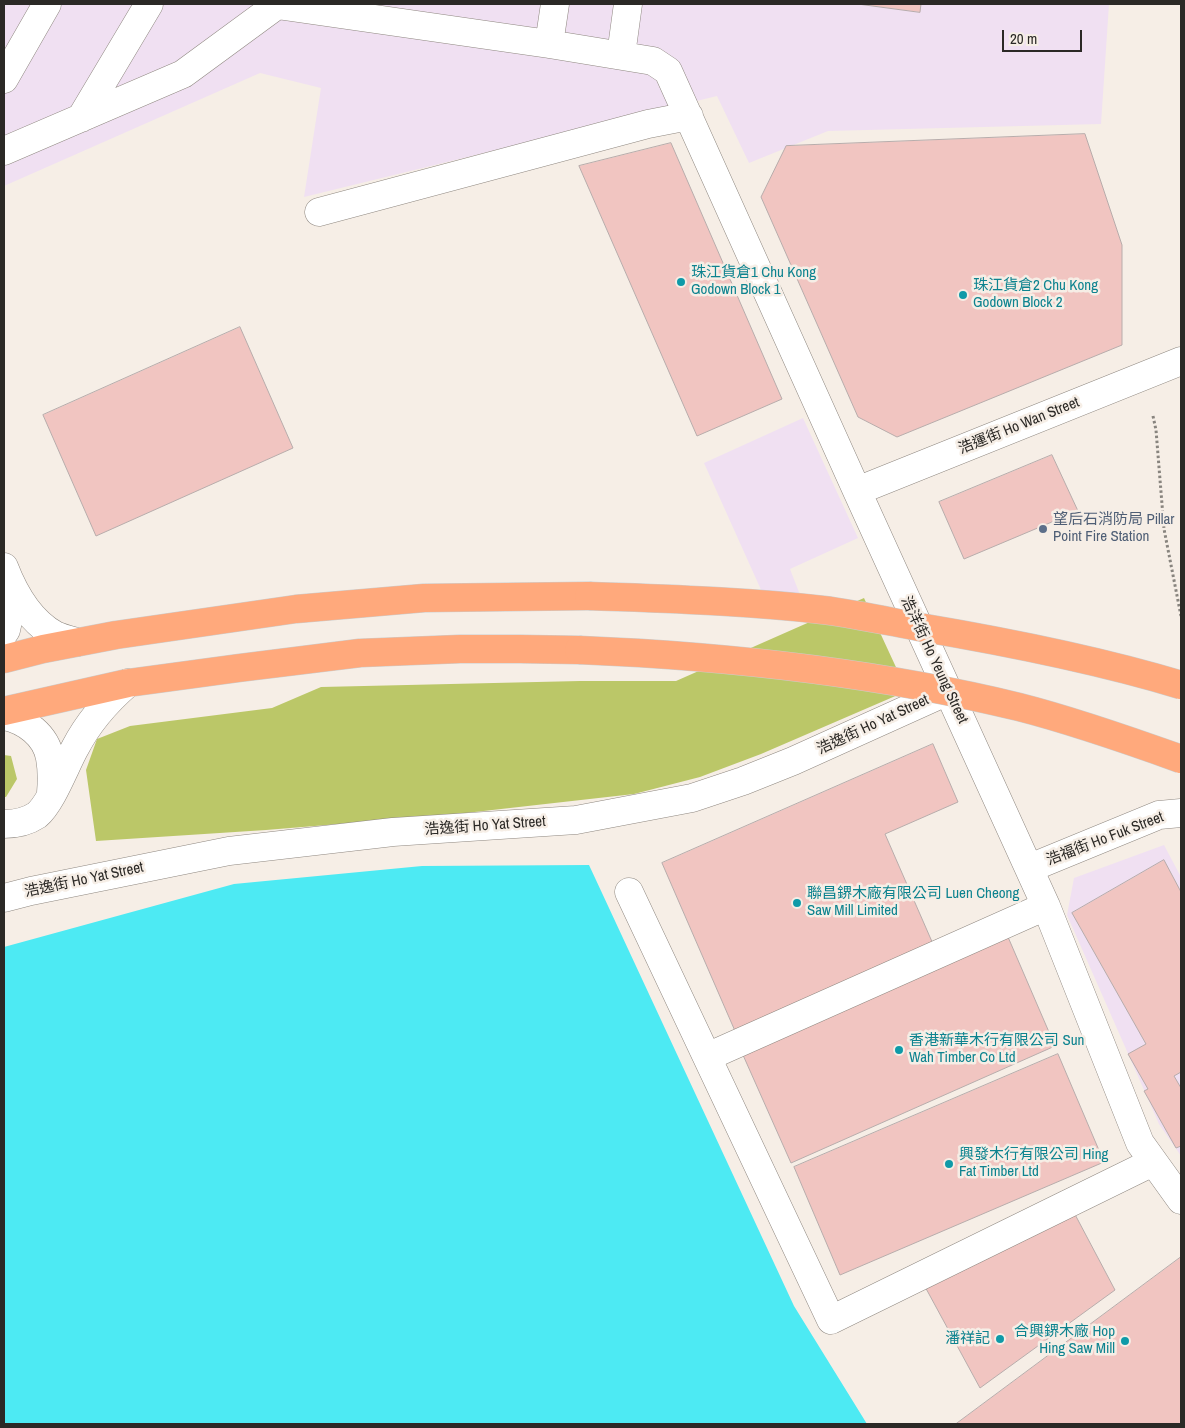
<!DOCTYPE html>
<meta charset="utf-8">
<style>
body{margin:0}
#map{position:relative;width:1185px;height:1428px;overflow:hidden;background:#f6eee6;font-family:"Archivo Narrow",sans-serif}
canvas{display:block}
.frame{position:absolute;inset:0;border:5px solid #2b2926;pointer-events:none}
.scale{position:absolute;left:1002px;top:30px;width:80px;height:22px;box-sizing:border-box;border:2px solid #2b2926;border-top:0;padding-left:6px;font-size:15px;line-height:18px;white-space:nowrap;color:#2b2926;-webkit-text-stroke:4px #f6eee6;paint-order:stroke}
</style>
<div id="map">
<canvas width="1185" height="1428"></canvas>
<div class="frame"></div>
<div class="scale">20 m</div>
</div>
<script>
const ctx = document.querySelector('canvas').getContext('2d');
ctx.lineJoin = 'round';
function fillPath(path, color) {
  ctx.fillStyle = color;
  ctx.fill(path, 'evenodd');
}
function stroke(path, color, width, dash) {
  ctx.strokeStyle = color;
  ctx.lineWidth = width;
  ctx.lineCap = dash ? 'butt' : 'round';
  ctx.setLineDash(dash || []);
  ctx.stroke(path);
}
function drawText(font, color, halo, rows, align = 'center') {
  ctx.font = font + ' "Archivo Narrow","Noto Sans TC",sans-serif';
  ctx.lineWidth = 5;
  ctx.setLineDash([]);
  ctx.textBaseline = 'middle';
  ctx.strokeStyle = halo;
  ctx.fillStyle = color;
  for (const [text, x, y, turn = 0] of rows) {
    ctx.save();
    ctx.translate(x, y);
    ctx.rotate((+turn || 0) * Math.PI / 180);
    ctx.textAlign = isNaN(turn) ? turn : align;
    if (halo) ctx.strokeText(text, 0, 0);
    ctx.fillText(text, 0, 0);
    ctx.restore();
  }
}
fillPath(new Path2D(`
 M4 4H1109L1101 124 828 131 749 163 717 96 304 197 321 88 260 73 4 186Z
 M803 418 858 538 790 569 802 600 771 612 704 463Z
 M1164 845 1181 877V1156L1159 1124 1067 915 1074 878Z`), '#f0e0f2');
fillPath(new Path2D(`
 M864 598 907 691 761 754 700 777 634 794 448 815 266 830 96 841 86 770 97 739 130 726 272 708 321 687 580 681H676Z
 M4 755 11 756 17 779 6 797H4Z`), '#bbc768');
fillPath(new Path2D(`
 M589 865 794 1306 867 1424H4V947L234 884 422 866Z`), '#4deaf3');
const building = new Path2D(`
 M858 4H921L920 12Z
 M1085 134 1122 245V345L897 437 858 417 761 197 786 146Z
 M671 143 782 399 697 436 579 166Z
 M240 327 293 448 96 536 43 415Z
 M1052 455 1078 511 964 559 939 502Z
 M933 744 958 802 885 834 933 944 735 1031 662 863Z
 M1164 860 1181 892V1072L1174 1076 1181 1088V1146L1176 1148 1144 1091 1148 1089 1128 1054 1146 1044 1072 913Z
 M1008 937 1055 1046 791 1163 743 1055Z
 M1058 1054 1104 1162 840 1275 794 1167Z
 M1070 1205 1115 1290 980 1388 923 1283Z
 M1181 1257V1424H956Z`);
fillPath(building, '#f1c5c1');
stroke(building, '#b7acab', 1);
const minor = new Path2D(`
 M549 44 555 4
 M621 55 628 4
 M4 79 47 4
 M81 118 149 4
 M4 151 183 74 277 5 549 44 653 61 668 71 857 491 1046 906 1140 1143 1181 1200
 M319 212 648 124 689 116
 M857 491 1181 361
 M4 567C14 593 30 621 55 635 62 638 70 640 77 642
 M4 633 6 630 11 607 10 582
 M4 716C25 720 46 735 50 758 52 769 52 781 51 793
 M4 824C15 824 28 821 37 815 52 802 65 766 75 748 88 723 107 701 128 683
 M1030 868 1159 815 1181 813
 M629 892 831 1320 1153 1162
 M4 898 31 891 229 851 393 832 576 820 692 798 743 781 793 761 948 691
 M707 1057 1046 906`);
const highway = new Path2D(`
 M4 659 43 649 116 635 296 609 424 598 589 596
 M4 711 128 683 239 668 360 653 460 649H520L579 650`);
stroke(minor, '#8f8881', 29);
stroke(highway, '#cccccb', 29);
stroke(new Path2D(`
 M1153 416 1156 430 1164 529 1181 616`), '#88847e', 3, [2.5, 2.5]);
stroke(minor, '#fff', 28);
stroke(highway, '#ffa97c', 28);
const highwayBridge = new Path2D(`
 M589 596C667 599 745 601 823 610 855 614 887 621 919 627 1008 642 1095 659 1181 685
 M579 650C727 656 875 672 1019 707 1074 721 1128 740 1181 759`);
stroke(highwayBridge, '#cccccb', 29, []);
stroke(highwayBridge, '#ffa97c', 28);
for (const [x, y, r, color] of [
 [681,282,5,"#0f9aa8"],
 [963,295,5,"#0f9aa8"],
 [1043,529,5,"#5c6f8a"],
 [797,903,5,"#0f9aa8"],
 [899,1050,5,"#0f9aa8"],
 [949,1164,5,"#0f9aa8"],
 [1000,1339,5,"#0f9aa8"],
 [1125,1341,5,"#0f9aa8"]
]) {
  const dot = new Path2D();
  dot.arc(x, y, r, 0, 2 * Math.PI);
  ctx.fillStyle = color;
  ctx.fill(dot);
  stroke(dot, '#f6eee6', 2);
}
drawText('15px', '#0d838f', '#f6eee6', [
 ["珠江貨倉1 Chu Kong",691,273],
 ["Godown Block 1",691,290],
 ["珠江貨倉2 Chu Kong",973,286],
 ["Godown Block 2",973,303],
 ["聯昌鎅木廠有限公司 Luen Cheong",807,894],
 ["Saw Mill Limited",807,911],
 ["香港新華木行有限公司 Sun",909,1041],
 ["Wah Timber Co Ltd",909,1058],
 ["興發木行有限公司 Hing",959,1155],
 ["Fat Timber Ltd",959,1172],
 ["合興鎅木廠 Hop",1115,1332,"right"],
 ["Hing Saw Mill",1115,1349,"right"],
 ["潘祥記",990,1339,"right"]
], 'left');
drawText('15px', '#2b2926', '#f6eee6', [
 ["浩運街 Ho Wan Street",1019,426,-22],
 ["浩洋街 Ho Yeung Street",934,660,65],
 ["浩逸街 Ho Yat Street",873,725,-25],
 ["浩逸街 Ho Yat Street",485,826,-4],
 ["浩福街 Ho Fuk Street",1105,839,-21],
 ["浩逸街 Ho Yat Street",84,880,-12]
]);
drawText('15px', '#4e5e75', '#f6eee6', [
 ["望后石消防局 Pillar",1053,520],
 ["Point Fire Station",1053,537]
], 'left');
</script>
